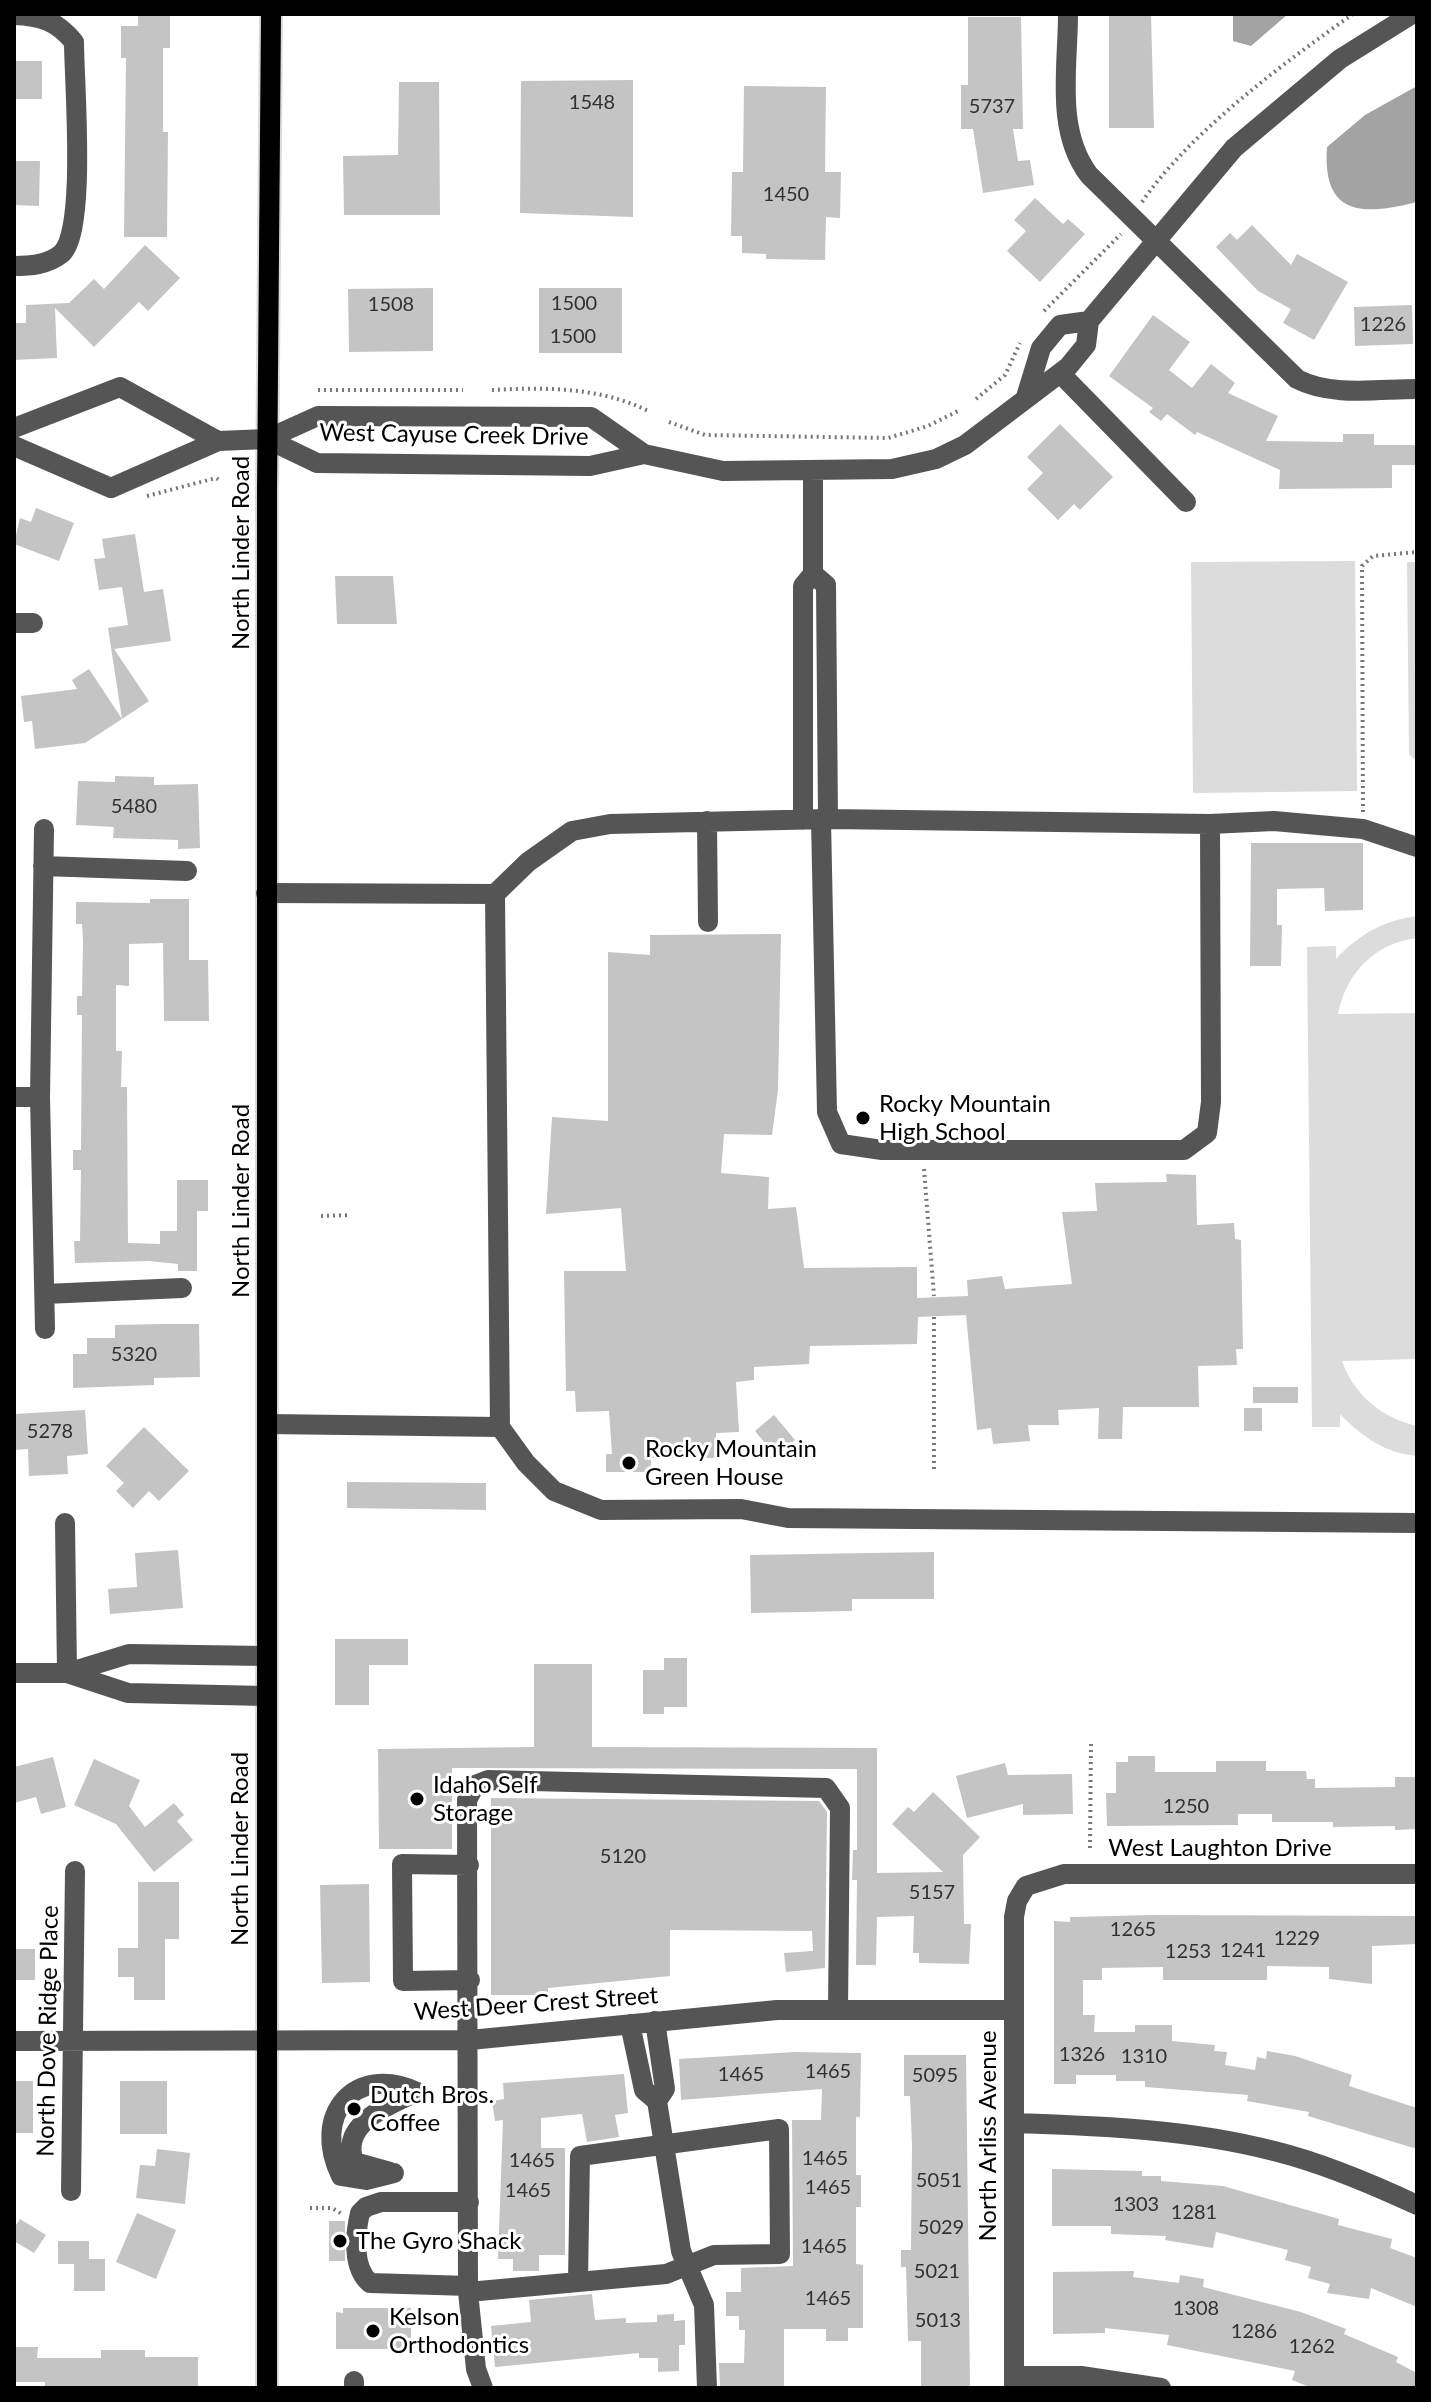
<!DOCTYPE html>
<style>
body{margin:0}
#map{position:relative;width:1431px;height:2402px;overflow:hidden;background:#fff;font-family:Lato,sans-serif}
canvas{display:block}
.frame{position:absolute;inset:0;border:16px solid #000;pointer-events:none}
</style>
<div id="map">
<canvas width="1431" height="2402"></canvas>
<div class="frame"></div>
</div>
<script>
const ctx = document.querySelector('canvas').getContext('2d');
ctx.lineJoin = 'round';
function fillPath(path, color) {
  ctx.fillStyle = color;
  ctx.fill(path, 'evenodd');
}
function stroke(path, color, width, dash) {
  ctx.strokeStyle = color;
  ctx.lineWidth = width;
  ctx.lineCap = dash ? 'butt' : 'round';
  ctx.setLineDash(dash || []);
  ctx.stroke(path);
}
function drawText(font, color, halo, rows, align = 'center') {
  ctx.font = font + ' Lato,sans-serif';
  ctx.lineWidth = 6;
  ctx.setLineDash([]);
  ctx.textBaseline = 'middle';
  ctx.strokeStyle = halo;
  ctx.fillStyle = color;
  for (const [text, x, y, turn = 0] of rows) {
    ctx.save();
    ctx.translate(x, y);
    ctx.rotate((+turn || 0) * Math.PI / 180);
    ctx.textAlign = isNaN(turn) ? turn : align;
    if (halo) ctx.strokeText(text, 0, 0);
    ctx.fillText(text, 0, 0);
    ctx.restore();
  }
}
fillPath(new Path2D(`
 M1355 561 1357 791 1193 793 1191 562Z
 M1407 562H1417V762L1409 754Z
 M1417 916V938C1375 943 1346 973 1338 1014L1417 1013V1359L1342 1361C1354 1395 1382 1418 1417 1426V1456C1385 1453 1362 1437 1340 1414V1427H1312L1307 947 1336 946V959C1358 935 1384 920 1417 916Z`), '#dcdcdc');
fillPath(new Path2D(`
 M1233 14H1288L1251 46 1233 41Z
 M1417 86V202C1362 216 1322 216 1327 147L1365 115Z`), '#a3a3a3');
fillPath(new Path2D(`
 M138 14H170V48H163V132H168L167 237H124L126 58H121V26H138Z
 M1109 14H1151L1154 128H1109Z
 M968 17H1021L1023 129H1013L1018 161 1030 160 1034 185 983 193 973 129H961V85H968Z
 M14 61H42V99H14Z
 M633 80V217L520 213 521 81Z
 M399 82H439L440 215H344L343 156 398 155Z
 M744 86 826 87 825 172H841L840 218 826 217 825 260 766 259V254L742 253V236H731L732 172H743Z
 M14 161H40L39 206 14 205Z
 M1035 198 1063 224 1068 219 1085 234 1040 282 1007 251 1026 231 1014 220Z
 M1252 225 1291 265 1297 254 1348 282 1314 340 1283 323 1291 309 1258 291 1216 247 1230 233 1237 240Z
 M145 245 180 278 148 311 139 302 94 347 55 308 57 358 14 360V323H26V305L69 303 94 279 104 289Z
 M433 288V351L349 352 348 289Z
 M539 288H622V353H539Z
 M1412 305 1413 344 1355 346 1354 307Z
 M1153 315 1190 342 1169 370 1192 388 1211 364 1235 383 1228 393 1278 416 1266 441 1343 442V434H1374V445H1417V465H1392V488L1279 489 1280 470 1197 432 1195 435 1167 414 1161 421 1149 412 1153 408 1109 376Z
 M1060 424 1113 477 1080 510 1074 504 1058 520 1027 489 1043 473 1027 457Z
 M36 508 74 523 59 561 14 544 20 518 31 522Z
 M135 534 144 592 163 589 171 641 114 649 149 701 122 719 108 628 128 625 122 587 99 590 94 559 105 558 102 539Z
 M335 576H393L397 624H337Z
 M89 669 122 719 85 743 35 749 32 721 24 722 21 696 77 689 72 680Z
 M115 776 154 777V785L198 784 200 848 178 849V840L113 838 114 827 76 825 78 781 115 782Z
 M1251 843H1363V910L1325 911 1324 888 1277 889V925H1282L1281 966H1250Z
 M150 899H189V960H208L209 1021H164L163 943 129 944V986L116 985V1051H122L121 1087H127L128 1243 160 1244V1231H177V1180H208V1211H197V1271H178V1264L149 1261 75 1263 74 1241H80L81 1170H73V1150H81L82 1015H77V996H82L83 941 82 924H76V902L150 903Z
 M781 934 778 1090 772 1135 724 1134 721 1173 769 1177 768 1209 796 1207 804 1268 917 1267V1298L968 1296 967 1280 1002 1276 1005 1289 1072 1284 1062 1212 1097 1211 1095 1183 1167 1182 1166 1174 1196 1175 1197 1225 1234 1223 1235 1239 1241 1240 1243 1349H1236L1237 1365 1198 1366 1199 1407H1123L1122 1439H1098L1099 1408 1058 1410 1059 1425H1028L1030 1441 993 1444 991 1428 977 1430 966 1315 918 1317 917 1344 810 1346 809 1364 754 1367V1380L736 1382 739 1432 716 1433V1458H651V1472H606V1454H612L609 1411 576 1412 575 1391H566L564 1271H626L621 1208 546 1214 552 1117 608 1121V952L650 955V935Z
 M160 1324H199L200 1377 154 1378V1385L73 1388V1354H87V1338H115V1325Z
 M1253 1387H1298V1403H1253Z
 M1244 1408H1262V1431H1244Z
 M85 1410 88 1454 67 1456 68 1474 29 1476 28 1449 14 1450V1414Z
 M774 1415 795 1440 776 1456 755 1431Z
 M144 1427 189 1471 159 1501 149 1491 133 1508 116 1491 124 1483 106 1466Z
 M347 1482 486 1483V1510L347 1508Z
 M178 1550 183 1608 110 1614 108 1589 137 1587 135 1553Z
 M934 1552V1599H852V1611L751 1613 750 1555Z
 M335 1639H408V1665H369V1705H335Z
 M664 1658H687V1707H664V1714H643V1670H664Z
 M534 1664H592V1747L877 1748V1873L943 1872 892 1824 908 1807 914 1812 933 1792 980 1837 963 1855 964 1924H971L969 1964 919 1963V1953H913L914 1916 877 1917 876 1965H856L857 1880H852L853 1850H857V1769L452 1768V1849H379L378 1749 534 1747Z
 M1128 1756H1155V1772H1216V1761H1266V1771H1306L1307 1779H1315V1788L1395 1787V1777H1417V1829L1395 1830V1826L1333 1827V1822H1272V1814H1238V1825L1107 1826 1106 1793H1116V1762H1128Z
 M53 1757 66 1807 41 1814 36 1797 14 1803V1767Z
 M94 1759 140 1780 129 1806 145 1827 174 1803 184 1815 177 1821 193 1840 154 1872 116 1824 74 1805Z
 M1005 1763 1008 1775 1072 1774 1073 1814 1023 1815V1804L967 1818 956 1776Z
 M491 1798 819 1801 827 1812 825 1968 786 1972 784 1953 813 1951 812 1931 670 1930V1976L548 1988V1995H491Z
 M138 1882H179V1939H165V2000H134V1977H118V1948H138Z
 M369 1884 370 1982 322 1983 320 1885Z
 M1154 1915 1417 1916V1944L1372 1946V1984L1329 1979V1967L1267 1966V1980H1163V1967L1102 1968V1980H1083V2015H1095L1094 2032H1135V2025H1172V2041L1215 2045 1214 2051 1227 2052 1225 2065 1255 2070 1257 2057 1266 2059 1267 2051 1295 2056 1352 2075 1349 2086 1417 2108V2149L1308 2116 1309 2112 1247 2101 1248 2095 1145 2087V2081H1116V2075H1076V2084H1054V1921L1070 1922V1917Z
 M14 1949H35V1980H14Z
 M794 2052 861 2053 860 2117H856V2175H861V2207H856V2264L863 2265V2328H848V2341H826V2329H784V2388H720L719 2363H744L745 2330H739V2316H726V2292H741V2268L793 2266 792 2120H821L822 2089 681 2100 679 2059Z
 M904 2055H966L970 2388H921V2341H908L906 2267H901V2250H911L912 2144 910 2096H904Z
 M624 2074 628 2113 615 2115 619 2137 587 2142 582 2114 541 2118V2148H565V2255H539V2271H513V2259H498L503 2120 495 2121 492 2101 504 2099 503 2083Z
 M14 2081H33V2133H14Z
 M120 2081H167V2134H120Z
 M157 2149 190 2153 185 2204 136 2198 140 2165 155 2166Z
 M1052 2169 1142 2171V2176H1161V2181L1223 2186 1339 2219 1338 2225 1392 2239 1390 2248 1417 2258V2307L1371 2288 1369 2299 1327 2293 1330 2284 1308 2278 1311 2267 1285 2260 1288 2250 1216 2232 1213 2248 1165 2240 1166 2236 1111 2234V2226H1052Z
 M137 2213 176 2230 156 2279 116 2262Z
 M20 2219 46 2235 34 2253 14 2241V2228Z
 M329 2221H345V2261H329Z
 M58 2241H89V2259H105V2291H74V2264H58Z
 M1134 2271 1133 2277 1179 2283 1180 2275 1204 2279 1203 2287 1301 2312 1346 2329 1344 2334 1398 2357 1396 2362 1417 2373V2388H1312L1292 2380 1295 2371 1167 2345 1169 2335 1105 2328V2333L1053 2334V2272Z
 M592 2294 595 2320 626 2318V2323L657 2322V2315L674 2314V2321L685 2320V2345H679V2371L658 2372V2358H639V2353L495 2367 491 2326 531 2322 529 2300Z
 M343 2308H411V2349H336V2312L343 2313Z
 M14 2347H38L37 2358H101V2350H145V2357H198V2388H45V2382H14Z`), '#c4c4c4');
const major = new Path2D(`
 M267 2388V493L271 14`);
stroke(major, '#dbdbdb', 24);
stroke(new Path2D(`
 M1142 202C1189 133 1285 62 1353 14
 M1044 311 1121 234
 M318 390H463
 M492 390C545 387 602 387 650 412
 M976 399 1005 375 1020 343
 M669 422 705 435 888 438 928 426 958 411
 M147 496 216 478 221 481
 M1363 812 1362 566 1373 556 1417 552
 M924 1169 934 1296
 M321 1216 351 1215
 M934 1317V1471
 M1090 1848 1091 1742
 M310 2208H332L342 2214`), '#777', 4, [2, 4]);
stroke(new Path2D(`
 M1068 14C1068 67 1055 130 1089 175L1297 379C1331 397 1379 389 1417 389
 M14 15C41 16 57 21 74 42 74 81 87 233 61 254 47 265 30 266 14 266
 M1089 321 1234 148 1340 59 1412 14
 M1060 373 1186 502
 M14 428 120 387 218 441
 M267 439 317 463 590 466 644 454
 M14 446 111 488 218 441 267 439 318 416 591 417 644 454 723 471 892 469 936 459 965 445 1068 367 1086 345 1089 321 1060 325 1041 348 1026 397
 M813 574 826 585 828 819
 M14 623H33
 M803 820V586L813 574V473
 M821 820 827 1112 841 1144 882 1150H1184L1207 1133 1211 1102 1210 824
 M707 821 708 922
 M44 829 40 1097 45 1329
 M43 866 187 871
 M266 893 495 894
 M14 1097H40
 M45 1294 182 1288
 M267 1424 500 1427 526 1463 554 1491 601 1510 741 1509 788 1518 1417 1523
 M500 1427 495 894 528 862 572 831 610 824 828 819 1210 824 1274 821 1363 829 1417 847
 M65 1523 67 1673
 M14 1673H67L129 1654 266 1656
 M67 1673 128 1693 266 1696
 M469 1865 402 1864 403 1981 470 1980
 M630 2024 644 2090 657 2101 665 2089 655 2021
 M14 2041 470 2040 777 2010H1014
 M657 2101 681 2251 704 2305 707 2388
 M1014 2123C1101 2126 1190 2129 1274 2151 1323 2163 1372 2184 1417 2205
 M390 2172 354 2162C339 2123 390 2105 417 2092
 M394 2173 366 2180 341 2176C311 2116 354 2063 417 2092
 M71 2191 75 1871
 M469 2286 370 2283C352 2268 355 2234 360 2213L366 2207 381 2202H469
 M468 2292 666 2274 714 2255 780 2254 779 2129 580 2156 578 2282
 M1014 2376H1081L1161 2388
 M354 2381V2388
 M483 2388 476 2369 468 2292 467 1800 475 1785 488 1780 826 1788 840 1808 838 2010
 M1014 2388V1917L1017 1901 1026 1886 1064 1874H1417`), '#555', 20);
stroke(major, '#000', 20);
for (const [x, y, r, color] of [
 [863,1118,8,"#000"],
 [629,1463,8,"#000"],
 [417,1799,8,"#000"],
 [354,2109,8,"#000"],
 [340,2241,8,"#000"],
 [373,2331,8,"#000"]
]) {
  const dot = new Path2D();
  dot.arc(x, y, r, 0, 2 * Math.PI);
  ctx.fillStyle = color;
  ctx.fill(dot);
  stroke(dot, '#fff', 3);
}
drawText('20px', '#313131', null, [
 ["1548",592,103],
 ["5737",992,107],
 ["1450",786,195],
 ["1500",574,304],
 ["1508",391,305],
 ["1226",1383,325],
 ["1500",573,337],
 ["5480",134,807],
 ["5320",134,1355],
 ["5278",50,1432],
 ["1250",1186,1807],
 ["5120",623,1857],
 ["5157",932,1893],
 ["1265",1133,1930],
 ["1229",1297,1939],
 ["1241",1243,1951],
 ["1253",1188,1952],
 ["1326",1082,2055],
 ["1310",1144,2057],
 ["1465",828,2072],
 ["1465",741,2075],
 ["5095",935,2076],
 ["1465",825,2159],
 ["1465",532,2161],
 ["5051",939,2181],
 ["1465",828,2188],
 ["1465",528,2191],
 ["1303",1136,2205],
 ["1281",1194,2213],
 ["5029",941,2228],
 ["1465",824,2247],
 ["5021",937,2272],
 ["1465",828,2299],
 ["1308",1196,2309],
 ["5013",938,2321],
 ["1286",1254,2332],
 ["1262",1312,2347]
]);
drawText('24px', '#000', '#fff', [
 ["West Cayuse Creek Drive",454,435,1],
 ["North Linder Road",241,553,-90],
 ["North Linder Road",241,1201,-90],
 ["West Laughton Drive",1220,1848],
 ["North Linder Road",240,1849,-90],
 ["West Deer Crest Street",536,2004,-4],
 ["North Dove Ridge Place",48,2031,-89],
 ["North Arliss Avenue",988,2136,-90]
]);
drawText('24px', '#000', '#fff', [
 ["Rocky Mountain",879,1104],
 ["High School",879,1132],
 ["Rocky Mountain",645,1449],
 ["Green House",645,1477],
 ["Idaho Self",433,1785],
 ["Storage",433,1813],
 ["Dutch Bros.",370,2095],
 ["Coffee",370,2123],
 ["The Gyro Shack",356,2241],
 ["Kelson",389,2317],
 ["Orthodontics",389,2345]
], 'left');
</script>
